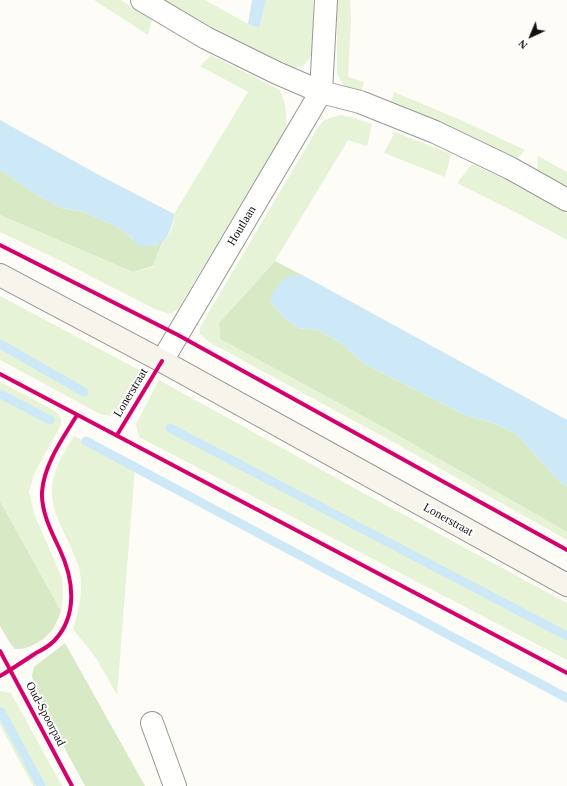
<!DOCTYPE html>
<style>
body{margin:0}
#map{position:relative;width:567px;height:786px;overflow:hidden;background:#fdfcf7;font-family:"Times New Roman",serif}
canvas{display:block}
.north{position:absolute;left:511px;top:16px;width:40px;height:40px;-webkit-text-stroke:3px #fff;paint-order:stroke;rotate:224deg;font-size:11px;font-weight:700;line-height:16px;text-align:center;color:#111}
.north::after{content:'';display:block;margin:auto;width:14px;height:18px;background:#111;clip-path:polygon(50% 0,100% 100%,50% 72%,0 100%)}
</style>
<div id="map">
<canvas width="567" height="786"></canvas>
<div class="north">N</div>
</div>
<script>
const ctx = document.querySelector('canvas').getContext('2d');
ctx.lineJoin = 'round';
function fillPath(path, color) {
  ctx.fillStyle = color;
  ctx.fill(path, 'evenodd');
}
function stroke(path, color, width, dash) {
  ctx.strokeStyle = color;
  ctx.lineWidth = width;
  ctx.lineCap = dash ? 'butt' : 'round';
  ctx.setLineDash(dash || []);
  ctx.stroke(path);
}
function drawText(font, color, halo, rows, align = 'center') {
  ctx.font = font + ' "Times New Roman",serif';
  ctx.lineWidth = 4;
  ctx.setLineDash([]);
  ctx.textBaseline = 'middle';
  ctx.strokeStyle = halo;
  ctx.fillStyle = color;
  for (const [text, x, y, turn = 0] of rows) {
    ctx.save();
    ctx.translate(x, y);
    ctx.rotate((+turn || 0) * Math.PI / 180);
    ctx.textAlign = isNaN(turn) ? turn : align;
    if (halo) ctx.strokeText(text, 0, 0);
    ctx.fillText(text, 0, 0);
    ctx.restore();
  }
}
fillPath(new Path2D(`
 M94 0H121L152 20 148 35Z
 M164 0H205L248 24 259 28 266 0H313V50L311 56 304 65 292 69 260 56Z
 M337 0H350L351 18 348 77 364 82 362 90 358 94 350 91 345 87 337 74Z
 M211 55 280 90C286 103 287 114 286 129L178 309 170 314 157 310 59 260 0 232V215L133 272 153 267 163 240 170 233 173 225 174 214 248 92 200 66Z
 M394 92 463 121 525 150 517 159 390 106Z
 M340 115 351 117 372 124 367 146 348 140 275 261 219 323 220 339 383 427 567 532V540L393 442 209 342 200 334V327L317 129 324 120Z
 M395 132 451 154 445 177 384 153Z
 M538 156 567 172V187L537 170Z
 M472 164 503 178 567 214V240L517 213 457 183Z
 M0 296 141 371 121 410 114 416 102 415 0 360Z
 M159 380 369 496 567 603V660L139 437 136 424Z
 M0 382 55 411 61 418V425L34 474 29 492 35 516 62 578 63 596 61 611 0 501Z
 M74 436 135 467 117 695 96 658 73 629C79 610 83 592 80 572 79 567 77 562 75 557 66 533 50 513 52 486 54 468 65 451 74 436Z
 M0 691 11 693 62 786H33L0 725Z`), '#e7f3d7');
fillPath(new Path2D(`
 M0 170 37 195 61 208 81 211 115 226 124 231 132 239 155 246 163 240 153 266 133 272 0 215Z
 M275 261 306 277 294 275 270 301 276 309 287 320 298 328 318 330 341 343 363 363 465 415 496 424 516 434 561 483 567 487V532L383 427 220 339 219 323Z
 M0 501 61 611C59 617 56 623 53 629 45 640 29 650 15 649L10 643 0 626Z
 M65 643 145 786H85L35 694 32 675 34 667Z`), '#d8eac5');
fillPath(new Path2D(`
 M252 0H266L259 28 248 24Z
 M0 120 99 175 174 214C173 226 167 244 153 246 149 246 144 246 140 246L124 231 115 226 81 211 61 208 37 195 0 170Z
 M294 275 306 277 567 420V487L561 483 516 434 496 424 465 415 363 363 341 343 318 330 298 328 287 320 276 309 270 301C275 288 279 279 294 275Z`), '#cde8f7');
stroke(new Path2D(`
 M0 344 84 392
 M0 394 50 420
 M170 428 567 636
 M86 441 567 698
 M1 712 41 786`), '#cde8f7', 9);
const street = new Path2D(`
 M142 0 206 38 277 73 321 92 360 102 435 132 510 168 567 200
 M162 361 321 92 326 0
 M152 723 175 786`);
const secondary = new Path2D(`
 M0 275 162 361 567 585`);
stroke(street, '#979795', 24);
stroke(secondary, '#8e8d8b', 24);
stroke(street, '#fffffe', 22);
stroke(secondary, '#f6f4eb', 22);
stroke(new Path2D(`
 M0 245 178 335 567 550
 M0 374 567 673
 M117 435 162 361
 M0 651 72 786
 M0 676C12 669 24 661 36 653 42 650 49 646 54 641 78 616 74 580 60 550 52 533 41 512 42 492 44 464 63 438 77 415`), '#d6006c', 4);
drawText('12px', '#111', '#fff', [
 ["Houtlaan",242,226,-59],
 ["Lonerstraat",131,393,-59],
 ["Lonerstraat",448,520,29],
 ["Oud-Spoorpad",45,714,62]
]);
</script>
